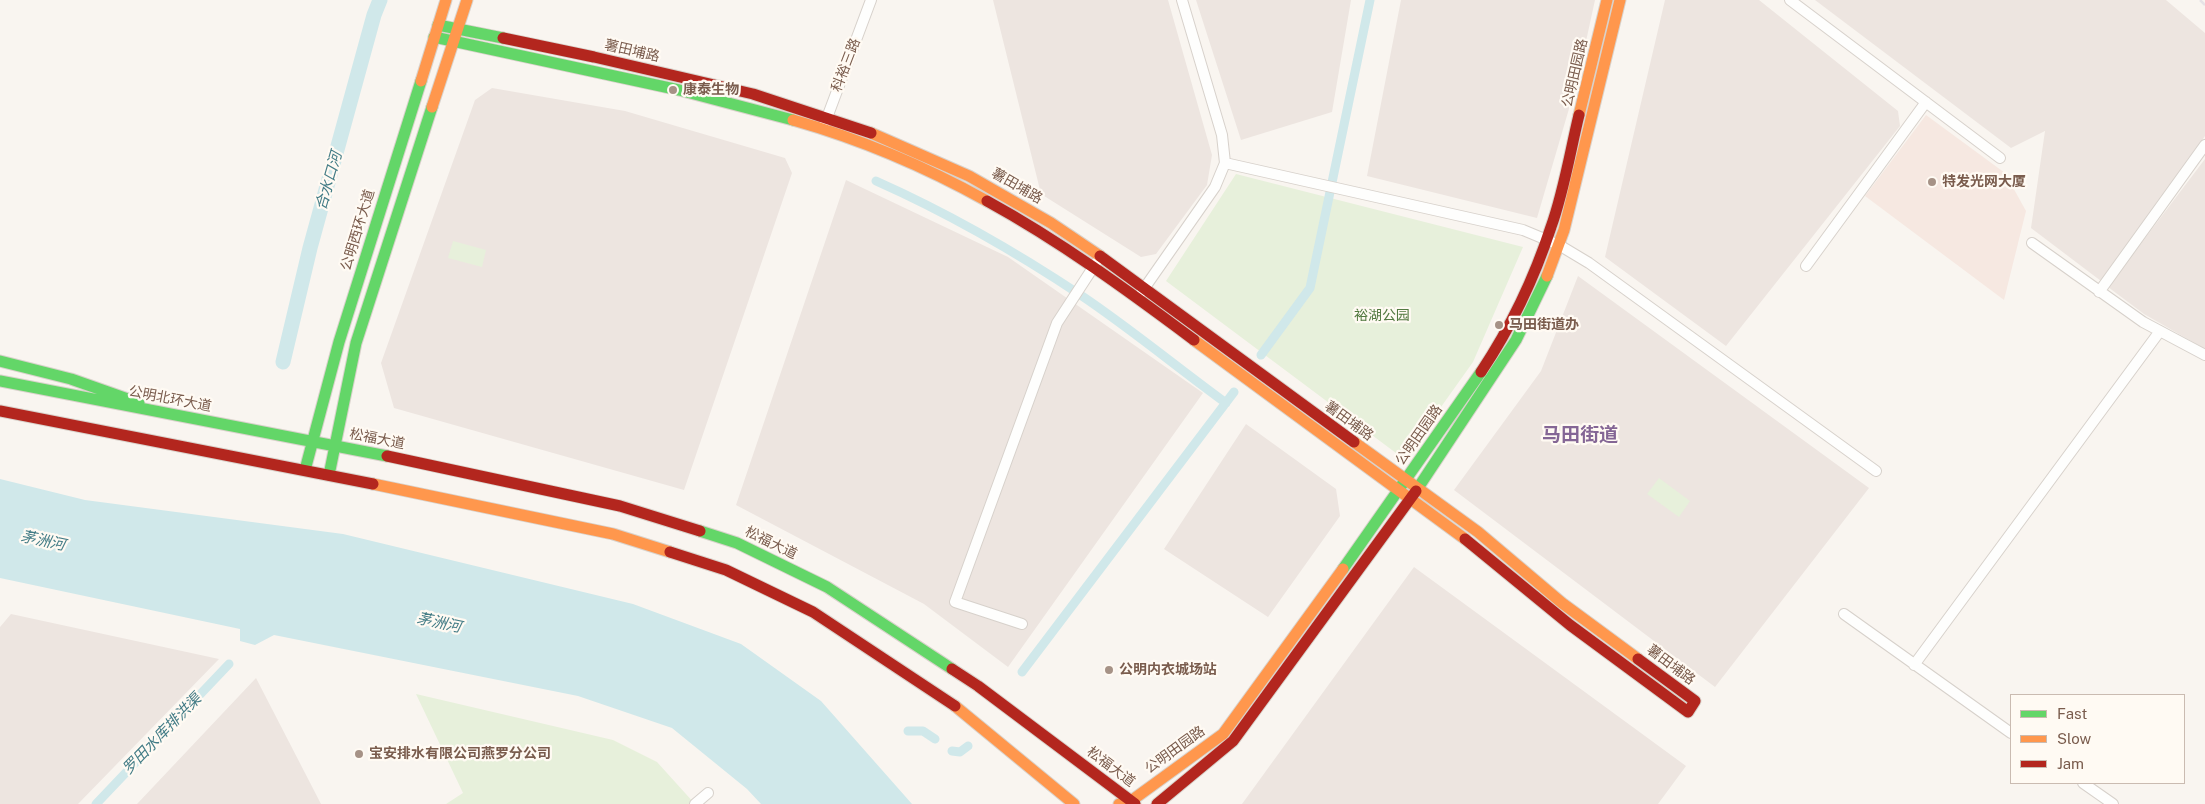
<!DOCTYPE html>
<meta charset="utf-8">
<style>
body{margin:0}
#map{position:relative;width:2205px;height:804px;overflow:hidden;background:#f9f5f0;font-family:"Public Sans",sans-serif}
canvas{display:block}
.legend{position:absolute;left:2010px;top:694px;width:175px;height:90px;box-sizing:border-box;background:#fffaf3;border:1px solid #cabbb1;margin:0;padding:6px 9px;list-style:none;font-size:15px;color:#7a5c4d}
.legend li{display:flex;align-items:center;gap:10px;height:25px}
.legend b{width:25px;border:1px solid #cabbb1}
</style>
<div id="map">
<canvas width="2205" height="804"></canvas>
<ul class="legend">
<li><b style="height:6px;background:#63d668"></b>Fast</li>
<li><b style="height:6px;background:#ff974d"></b>Slow</li>
<li><b style="height:6px;background:#b3261e"></b>Jam</li>
</ul>
</div>
<script>
const ctx = document.querySelector('canvas').getContext('2d');
ctx.lineJoin = 'round';
function fillPath(path, color) {
  ctx.fillStyle = color;
  ctx.fill(path, 'evenodd');
}
function stroke(path, color, width, dash) {
  ctx.strokeStyle = color;
  ctx.lineWidth = width;
  ctx.lineCap = dash ? 'butt' : 'round';
  ctx.setLineDash(dash || []);
  ctx.stroke(path);
}
function drawText(font, color, halo, rows, align = 'center') {
  ctx.font = font + ' "Public Sans","Noto Sans SC",sans-serif';
  ctx.lineWidth = 4.5;
  ctx.setLineDash([]);
  ctx.textBaseline = 'middle';
  ctx.strokeStyle = halo;
  ctx.fillStyle = color;
  for (const [text, x, y, turn = 0] of rows) {
    ctx.save();
    ctx.translate(x, y);
    ctx.rotate((+turn || 0) * Math.PI / 180);
    ctx.textAlign = isNaN(turn) ? turn : align;
    if (halo) ctx.strokeText(text, 0, 0);
    ctx.fillText(text, 0, 0);
    ctx.restore();
  }
}
fillPath(new Path2D(`
 M1926 115 2005 173 2026 211 2004 300 1865 196Z`), '#f6e8e1');
fillPath(new Path2D(`
 M993 0H1168L1212 155 1207 185 1156 254 1141 257 1041 194Z
 M1196 0H1351L1332 112 1241 140Z
 M1401 0H1595L1578 78 1537 218 1367 176Z
 M1665 0H1759L1898 111 1900 126 1726 346 1605 257Z
 M1815 0H2166L2205 33V136L2101 281 2031 228 2045 131 2011 148Z
 M492 88 625 111 785 158 792 173 684 490 394 408 381 363 475 100Z
 M2205 159V349L2144 314 2108 287Z
 M846 180 1008 257 1203 393 1008 667 924 604 736 505Z
 M1578 276 1869 488 1715 687 1454 490 1541 371Z
 M1246 424 1336 489 1340 516 1268 617 1164 549Z
 M1414 567 1686 766 1658 804H1242Z
 M11 614 219 659 78 804H0V627Z
 M256 678 321 804H137Z`), '#ede5e0');
fillPath(new Path2D(`
 M1236 174 1523 247 1473 362 1404 459 1166 281Z
 M453 241 486 250 482 267 448 258Z
 M1659 478 1690 501 1679 517 1647 494Z
 M416 694 613 740 657 762 695 804H446L463 793Z`), '#e7f0db');
fillPath(new Path2D(`
 M0 479 85 500 343 534 633 604 741 644 821 701 912 804H761L747 789 672 728 578 696 274 635 255 645 240 641V629L0 578Z`), '#d0e8ea');
stroke(new Path2D(`
 M876 181C948 213 1016 252 1082 296 1131 329 1178 368 1226 403
 M1261 355 1310 288 1370 0
 M1022 672 1234 392
 M908 731H923L935 739
 M952 751 960 752 968 746
 M96 804 229 664`), '#d0e8ea', 9);
stroke(new Path2D(`
 M283 362 310 248 374 15 380 0`), '#d0e8ea', 15);
const street = new Path2D(`
 M1790 0 2000 158
 M825 123 871 0
 M1225 163 1523 230 1559 245 1589 263 1876 471
 M2032 243 2143 322 2205 355
 M1806 266 1926 102
 M2099 292 2205 145
 M1141 293 1215 187 1225 163 1222 135 1182 0
 M1844 614 2011 733
 M1022 624 955 602 1057 323 1096 263
 M1914 665 2160 331
 M2083 783 2113 804
 M695 804 708 793`);
const fast = new Path2D(`
 M438 25 503 38
 M434 37 679 90 793 120
 M0 361 71 379 139 403
 M0 381 387 456
 M305 470 339 342 421 81
 M329 475 356 343 432 107
 M1416 491 1516 340 1547 276
 M700 531 737 543 827 587 952 669
 M1343 569 1481 372`);
const slow = new Path2D(`
 M421 81 446 0
 M432 107 467 0
 M1579 115 1607 0
 M793 120C860 139 926 167 987 201
 M871 133 969 176 1051 223 1100 256
 M1547 276 1564 230 1620 0
 M1194 340 1465 539
 M1354 442 1478 532 1562 603 1638 659
 M373 484 613 534 670 552
 M955 706 1074 804
 M1119 804 1131 801 1223 734 1343 569`);
const jam = new Path2D(`
 M503 38 594 57 753 94 871 133
 M987 201C1060 241 1127 290 1194 340
 M1100 256 1354 442
 M1481 372C1511 327 1534 279 1551 227 1564 191 1570 152 1579 115
 M0 411 373 484
 M387 456 620 506 700 531
 M1465 539 1570 625 1688 712 1695 701 1638 659
 M670 552 726 570 813 612 955 706
 M952 669 978 686 1135 804
 M1157 804 1233 741 1416 491`);
stroke(street, '#d7d1cb', 12);
stroke(fast, '#d9d2cb', 13);
stroke(slow, '#d9d2cb', 13);
stroke(jam, '#d9d2cb', 13);
stroke(street, '#fefefd', 10);
stroke(fast, '#63d668', 11);
stroke(slow, '#ff974d', 11);
stroke(jam, '#b3261e', 11);
stroke(new Path2D(`
 M2200 0 2205 5`), '#e6e3e7', 2.5, [8, 5]);
for (const [x, y, r, color] of [
 [673,90,5,"#a69286"],
 [1932,182,5,"#a69286"],
 [1499,325,5,"#a69286"],
 [1109,670,5,"#a69286"],
 [359,754,5,"#a69286"]
]) {
  const dot = new Path2D();
  dot.arc(x, y, r, 0, 2 * Math.PI);
  ctx.fillStyle = color;
  ctx.fill(dot);
  stroke(dot, '#fffaf3', 2);
}
drawText('14px', '#7a5c4d', '#fffaf3', [
 ["薯田埔路",632,51,13],
 ["科裕三路",846,65,-69],
 ["公明田园路",1575,73,-77],
 ["薯田埔路",1017,186,30],
 ["公明西环大道",358,230,-73],
 ["公明北环大道",170,399,11],
 ["薯田埔路",1349,421,36],
 ["公明田园路",1419,435,-55],
 ["松福大道",377,439,11],
 ["松福大道",771,543,26],
 ["薯田埔路",1671,665,37],
 ["公明田园路",1175,750,-36],
 ["松福大道",1111,767,37]
]);
drawText('bold 14px', '#7a5c4d', '#fffaf3', [
 ["康泰生物",683,90],
 ["特发光网大厦",1942,182],
 ["马田街道办",1509,325],
 ["公明内衣城场站",1119,670],
 ["宝安排水有限公司燕罗分公司",369,754]
], 'left');
drawText('14px', '#537a41', '#fffaf3', [
 ["裕湖公园",1382,316]
]);
drawText('italic 15px', '#437c86', '#fffaf3', [
 ["合水口河",329,181,-74],
 ["茅洲河",43,541,12],
 ["茅洲河",439,623,12],
 ["罗田水库排洪渠",162,734,-46]
]);
drawText('bold 19px', '#846695', '#fffaf3', [
 ["马田街道",1580,435]
]);
</script>
